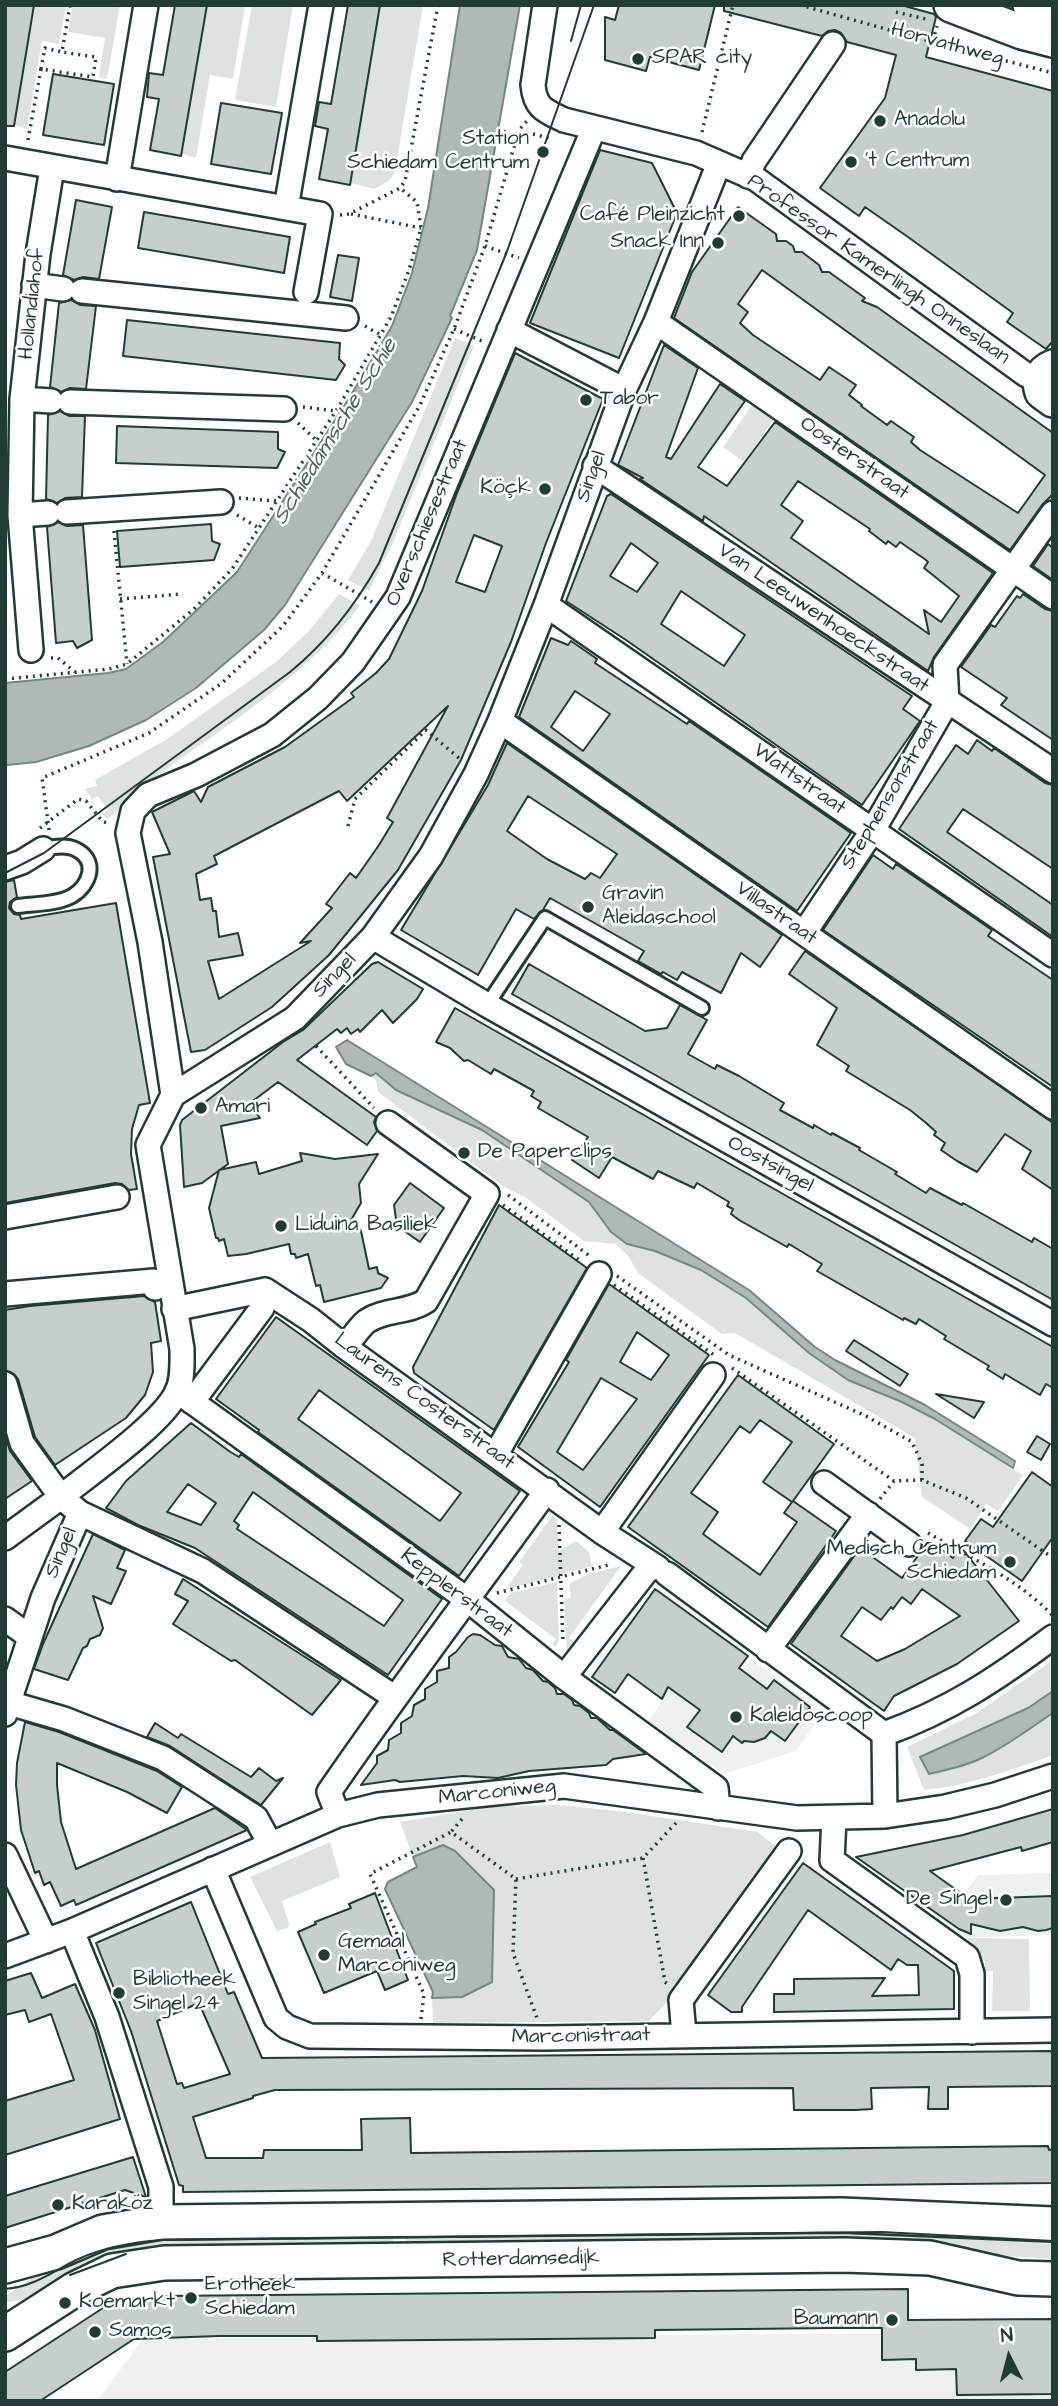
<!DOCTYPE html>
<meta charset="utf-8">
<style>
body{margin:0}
#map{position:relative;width:1058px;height:2406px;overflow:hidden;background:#fff;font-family:"Architects Daughter",sans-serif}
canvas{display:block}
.frame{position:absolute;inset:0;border:7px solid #1f3d34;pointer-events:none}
.north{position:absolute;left:974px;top:2322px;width:70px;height:70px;-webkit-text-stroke:5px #fff;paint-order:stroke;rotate:354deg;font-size:19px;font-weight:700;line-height:28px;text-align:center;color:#1f3d34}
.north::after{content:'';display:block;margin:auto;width:24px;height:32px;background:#1f3d34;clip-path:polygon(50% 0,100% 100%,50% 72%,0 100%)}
</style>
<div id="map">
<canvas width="1058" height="2406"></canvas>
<div class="frame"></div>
<div class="north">N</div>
</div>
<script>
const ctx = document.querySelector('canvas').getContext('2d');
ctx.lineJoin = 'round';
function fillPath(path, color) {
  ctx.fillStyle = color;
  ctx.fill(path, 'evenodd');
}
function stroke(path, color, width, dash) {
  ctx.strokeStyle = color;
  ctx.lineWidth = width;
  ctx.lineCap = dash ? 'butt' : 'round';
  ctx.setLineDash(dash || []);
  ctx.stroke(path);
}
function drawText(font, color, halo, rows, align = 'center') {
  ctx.font = font + ' "Architects Daughter",sans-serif';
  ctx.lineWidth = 5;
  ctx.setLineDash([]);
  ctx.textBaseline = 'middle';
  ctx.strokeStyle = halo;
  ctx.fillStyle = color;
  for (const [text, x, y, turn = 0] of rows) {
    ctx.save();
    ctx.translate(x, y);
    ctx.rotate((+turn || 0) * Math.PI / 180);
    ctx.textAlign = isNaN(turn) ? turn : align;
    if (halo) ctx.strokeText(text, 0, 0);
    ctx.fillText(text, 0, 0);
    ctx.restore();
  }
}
fillPath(new Path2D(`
 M751 1659 823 1712 796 1751 724 1774 648 1722 683 1670 724 1693Z
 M1053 1873V1935L960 1938 942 1924 978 1875Z
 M1053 2332V2401H97L143 2339Z`), '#eef1f0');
fillPath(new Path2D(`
 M34 5H66L59 44 42 41 27 129 14 125Z
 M73 5H120L107 79 99 77 105 38 68 32Z
 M207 5H245L233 79 210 75 196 158 182 154Z
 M252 5 269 7 293 5 276 107 235 100Z
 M380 5H423L395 172 389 181 374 189 350 183Z
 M455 338 474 346 394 540 369 591 348 580 371 541Z
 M752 405 773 420 744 462 723 447Z
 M339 594 360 606C304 679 223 727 150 781L151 784 107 819 103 814 108 810 98 796 92 800 85 789 97 786 95 780 167 739 276 662 309 631Z
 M375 1073 396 1090 482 1130 589 1202 611 1232 627 1244 655 1251 701 1270 746 1298 809 1353 848 1380 902 1402 935 1419 1023 1475 998 1511 986 1504 970 1529 922 1497 915 1438 735 1333 722 1334 639 1274 628 1256 616 1244 584 1241 525 1197 504 1187 378 1092 376 1080 371 1076Z
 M552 1516 557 1519 558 1551 576 1541 589 1552 592 1566 505 1590 523 1565 519 1562Z
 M621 1566 569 1638 581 1648 567 1656 564 1599 571 1598 569 1584 588 1574Z
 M557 1582 559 1640 556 1647 552 1644 556 1639 505 1601 510 1593Z
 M1053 1660V1691C1013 1720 965 1736 920 1757L1010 1742 1053 1713V1755C1011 1770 968 1786 924 1790L907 1747 975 1714Z
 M558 1805 619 1811 758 1832 775 1846 666 2003 649 2021 433 2023 432 1998 462 1997 444 1845 413 1857 400 1822 489 1807Z
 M330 1842 340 1877 282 1901 289 1924 288 1928 277 1931 250 1877Z
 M968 1938 1029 1939 1030 2011H992L993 1971H985V1961L969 1948Z
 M393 2228V2254L147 2257 37 2296 5 2303V2296L48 2268 81 2253 146 2236Z
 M405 2228H1036V2243L1053 2244V2259L901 2249 405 2254Z`), '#dee3e2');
const water = new Path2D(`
 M460 5H520L477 250 450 316 452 318 412 402 285 605 264 630 196 688 146 720 89 746 36 762 7 765 5 768V683L108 673 126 669 163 642 237 572 348 400 392 326 412 273 428 208Z
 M347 1040 749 1290 815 1347 835 1360 925 1405 1015 1461 1013 1468 935 1419 902 1402 848 1380 809 1353 746 1298 701 1270 655 1251 627 1244 611 1232 589 1202 482 1130 396 1090 376 1073 371 1076 346 1064 336 1047Z
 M1053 1691V1713C1030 1728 1007 1746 982 1758 966 1766 946 1770 929 1774L920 1757 1028 1708Z
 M443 1845 455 1851 494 1890 492 1982 462 1997 432 1998 433 1992 385 1889 388 1882 417 1867 413 1857Z`);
fillPath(water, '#afbab7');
stroke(water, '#758883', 2);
const building = new Path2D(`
 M5 5H34L14 126H5Z
 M175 5H207L181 156 150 150 159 99 147 97 149 73 163 75Z
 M348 5H380L350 185 319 179 328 129 315 126 319 102 331 104Z
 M619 5H715L699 70 650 57 646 71 605 60V17L615 20Z
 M724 5H901L934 14 936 17 926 57 1053 91V341L1046 349 1007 322 1013 313 908 237 865 207 859 216 820 188 885 98 896 55 847 42 841 33 835 30 828 31 822 36 724 11Z
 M53 74 114 84 104 145 43 135Z
 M221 103 282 113 271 174 211 164Z
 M600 150 652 163 677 213 619 358 530 323Z
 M76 200 112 207 99 279 83 277 74 280 63 275Z
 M738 207 776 234 777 241H786L793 246 795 252H802L819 265 822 272H829L865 298 862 301 877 307 1053 433V494L1042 505 1010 550 674 318 692 272ZM762 270 1045 475 1018 513 920 450 911 442 914 437 891 421 887 425 861 406 862 405 849 395 856 385 829 367 820 380 753 335 740 323 748 312 738 304Z
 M144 212 290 237 284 273 138 248Z
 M338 255 359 258 352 301 330 297Z
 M71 300 80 305 96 306 86 389 70 388 61 392 50 387 59 303Z
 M127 320 340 343 339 359 345 365 336 380 123 356Z
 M664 345 698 368 666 457 671 459 720 384 745 401 698 467 727 486 775 422 993 573 934 657 928 671 704 516 703 521 640 479 643 478 618 465ZM798 481 870 529 869 531 886 544 888 541 896 547 900 542 926 560 928 562 924 568 959 596 941 622 924 610 929 634 791 538 803 521 781 505Z
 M515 353 603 399 546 543 511 642 461 760 398 870 329 955 272 1007 205 1050 191 1052 153 857 170 854 152 812 194 791 201 802 208 787 285 747 354 697 351 693 376 673 389 659 422 591 457 493ZM474 535 502 546 485 592 456 582ZM448 706 387 818 393 822 379 845 356 878 350 873 326 904 332 908 300 943 311 941 219 999 208 961 243 955 238 933 219 937 216 911H213L211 898 200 900 196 874 217 864 214 856 339 791 347 801Z
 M60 411 69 416H85L82 497 65 498 57 503 46 499 48 415Z
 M117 426 278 432V449L285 452 277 468 116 463Z
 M611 494 912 696 903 709 920 721 862 805 626 640 566 601 607 496ZM631 543 658 563 637 592 610 576ZM681 591 745 635 724 666 661 624Z
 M58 522 67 526 83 525 92 640 77 648 73 641 56 643 47 527Z
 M211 524 212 541 220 544 214 560 120 567 117 531Z
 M1048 544 1053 548V580L1033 566Z
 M1023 594 1045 609 1053 611V740L1001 705 1007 698 961 667 991 625 995 627 1017 596 1020 598Z
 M551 638 568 645 571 641 597 659 595 663 687 724 689 721 851 833 797 911 519 717ZM575 691 610 714 583 751 551 727Z
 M977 740 992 751 994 748 1045 783 1053 785V869L963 809 947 832 1053 905V937L899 829 956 745 968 754Z
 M507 743 782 935 760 967 741 953 721 993 682 972 677 980 663 972 661 974 638 961 644 951 550 898 543 910 534 919 516 909 478 975 401 930 488 785ZM528 796 617 854 600 878 591 873 585 879 547 859 507 831Z
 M873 855 893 869 896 864 992 930 988 936 1053 980V1087L823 930Z
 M14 880 17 897 10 902 9 908 14 914 20 915 21 919 116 903 150 1103 139 1105 132 1129 131 1154 137 1189 129 1190 122 1184 115 1183 5 1203V882Z
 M805 951 1053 1123V1190L1022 1169 1031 1151 1005 1134 977 1172 957 1161 941 1150 945 1143 934 1135 936 1132 925 1122 910 1110 846 1071 849 1066 817 1045 837 1008 789 974Z
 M378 962 423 989 417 999 393 1023 382 1010 360 1032 358 1029 351 1034 347 1028 341 1033 337 1029 297 1060 376 1117 374 1122 377 1131 367 1145 278 1082 249 1104 260 1118 221 1126 228 1164 202 1183 184 1187 180 1125 182 1120 283 1042 303 1030 372 964Z
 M529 964 645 1031 667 1028 680 1005 707 1020 688 1054 715 1069 717 1065 739 1076 784 1103 780 1110 813 1128 814 1125 831 1135 832 1133 860 1148 859 1150 897 1172 895 1174 926 1193 930 1188 962 1205 963 1203 1032 1242 1034 1238 1053 1249V1300L512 994Z
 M455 1008 1053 1347V1388L1046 1384 1040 1395 1005 1374 1003 1379 987 1369 989 1366 944 1339 946 1336 919 1319 916 1324 904 1318 903 1320 817 1271 822 1264 789 1244 787 1247 739 1220 731 1214 733 1209 727 1206 729 1202 697 1183 694 1188 658 1171 653 1179 612 1157 599 1178 572 1160 588 1137 538 1108 541 1102 531 1096 534 1091 494 1069 491 1074 468 1060 464 1061 450 1048 436 1042Z
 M300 1153 335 1159 378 1154 359 1184 361 1203 351 1220 361 1231 369 1269 377 1267 378 1273 388 1278 381 1288 324 1302 320 1285 316 1286 308 1254 296 1258 295 1254H291L289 1244 246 1254 228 1256 224 1239 219 1241 218 1238H216L209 1208 219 1170 256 1162 259 1174 302 1161Z
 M410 1183 444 1208 420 1242 397 1226 394 1205Z
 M499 1205 587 1268 494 1430 414 1373 413 1367Z
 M609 1284 709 1355 600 1507 518 1447 569 1362 566 1360ZM637 1332 669 1355 651 1380 620 1362ZM601 1378 637 1399 583 1470 557 1452Z
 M144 1296 155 1302 161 1341 151 1343 153 1372 145 1395 126 1418 55 1465 35 1437 18 1379 14 1374 5 1370V1310L30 1306Z
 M276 1317 520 1491 459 1576 258 1432 259 1430 216 1399ZM319 1390 461 1493 440 1521 298 1419Z
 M854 1340 908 1374 900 1386 846 1351Z
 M738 1375 834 1444 793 1501 836 1531 768 1627 628 1527ZM760 1420 792 1442 763 1482 792 1502 784 1513 797 1522 760 1575 703 1534 718 1512 691 1493 740 1426 750 1433Z
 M936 1394 984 1402 974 1418Z
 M191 1423 229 1451 239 1457 241 1454 442 1599 388 1675 195 1548 138 1525 106 1508 126 1481ZM188 1484 216 1503 201 1525 167 1512ZM253 1492 403 1600 384 1626 237 1529 239 1525 234 1521Z
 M5 1435 10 1451 32 1481 5 1499Z
 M1037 1436 1050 1444 1041 1460 1027 1452Z
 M1032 1472 1053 1487V1537L1022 1581 965 1541 981 1519 993 1527Z
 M93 1534 125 1550 117 1568 126 1571 111 1604 93 1596 103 1628 100 1635 90 1639 87 1646 83 1648 68 1680 34 1669 43 1644Z
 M927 1543H933L953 1558 961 1547 1019 1621 957 1664 894 1696 884 1711 791 1644 860 1548 902 1578ZM922 1589 960 1616 905 1649 877 1661 841 1636 862 1607 881 1620 891 1607 893 1609 902 1597 911 1604Z
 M183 1579 341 1680 312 1715 235 1660 231 1661 173 1624 188 1601 175 1594Z
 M655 1589 748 1656 739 1668 767 1689 774 1680 810 1707 785 1741 771 1731 765 1738 754 1742 744 1741 742 1743 733 1736 722 1752 687 1727 700 1710 668 1687 662 1699 628 1674 615 1693 592 1677Z
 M473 1634 480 1635 495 1645 502 1646 508 1657 519 1659 526 1668 533 1670 543 1681 548 1682 555 1688 557 1694H564L572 1700 574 1705 580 1706 589 1713 591 1718H597L610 1730H613L646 1754 613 1759 606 1765 529 1771 498 1778 463 1776 400 1782 395 1780 361 1785 377 1763V1756L388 1750 389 1740 401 1733V1723L412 1716 414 1705 425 1699V1689L437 1682V1671L449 1668V1657L456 1652 468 1637Z
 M25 1722 59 1732 157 1771 182 1787 167 1813 127 1792 57 1763V1785L61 1822 76 1869 215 1808 247 1830 76 1905 74 1900 61 1906 50 1882 44 1885 39 1871 35 1873 21 1830 16 1785 17 1763Z
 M155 1723 178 1738 181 1734 251 1777 259 1768 276 1781 283 1778 261 1805 170 1746 147 1737Z
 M1053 1809V1842L1022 1851 1021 1847 930 1871 969 1899 1053 1896V1928L1046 1930 1038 1931 1023 1927 1000 1931 971 1924V1934L959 1929 856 1857 963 1835Z
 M803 1863 954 1971V2009L774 2012V1994H794V1979L885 1978 872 1996 919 1995 918 1965H907L898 1959 891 1970 808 1910 742 2007V2012H731L708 1995Z
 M375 1893 408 1980 385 1990 377 1971 324 1993 298 1932 316 1924 315 1922 351 1908 349 1904Z
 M191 1902 228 1994 234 1992 262 2058 1053 2051V2086L948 2087V2109H928L929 2087 871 2088 872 2109 855 2110H794L793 2088 275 2090 253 2096V2098L193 2117 206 2158H263L264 2150H362L361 2119 410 2118 411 2153 1048 2146 1049 2150 1053 2149V2183L183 2192V2186L179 2185 131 2031 96 1943ZM199 2003 230 2074 184 2088 182 2083 177 2084 157 2021Z
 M31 1973 42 1998 75 1984 95 2030 120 2119 5 2155V2101L74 2080 51 2014 29 2022 25 2010 5 2015V1981Z
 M133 2157 146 2197 125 2190 5 2228V2196Z
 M908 2289V2320L1053 2319V2394L957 2395 956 2369 916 2370V2359L882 2360V2328H834L655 2330V2338L317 2341V2336H219L134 2339 40 2401H5V2372L106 2306 138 2298 161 2296Z`);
fillPath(building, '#c7cfcc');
stroke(building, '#1f3d34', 2);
const lane = new Path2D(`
 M18 906C34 904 58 904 72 896 90 885 99 860 75 849 67 845 52 847 43 849
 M487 1005 545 918 702 1008`);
const street = new Path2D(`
 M545 5 533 85C535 108 545 111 564 120L696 153 756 179 1025 374 1040 381
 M5 158 286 208 321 5
 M748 176 754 161 833 44
 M117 179 146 5
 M286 208 320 214 306 292
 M34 285 63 289
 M82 291 346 318
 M656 322 1053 597
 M509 330 624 390
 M22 399 51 401
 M70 402 284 409
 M595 466 1053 771
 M67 512 221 502
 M20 515 48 513
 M546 605 1053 955
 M31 650 20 515 22 399 38 254 52 168
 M500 721 1053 1107
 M5 868 22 862 43 849
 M804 933 873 830 947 702 945 665 1053 513
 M373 937 487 1005 1053 1324
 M173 1095 150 942 128 833 133 811 148 795 196 775 272 735 318 698 353 662 398 597 594 128
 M5 1217 117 1197
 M5 1294 154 1281 155 1288
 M174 1309 265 1290 311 1320 345 1347 602 1532 658 1568
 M345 1347C352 1339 359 1327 367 1321 385 1309 408 1313 426 1301L487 1194 388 1123
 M5 1384 22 1443 61 1497 5 1538
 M177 1391 468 1600 564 1677 716 1788 718 1808
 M192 1402 262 1308 265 1290
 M496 1454 599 1274
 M824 1483 909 1544
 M80 1513 203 1571 394 1697
 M602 1532 713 1375
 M667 1574 884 1734
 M5 1619 30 1637
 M768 1650 868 1514
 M564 1677 652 1564
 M9 1703 64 1719 163 1758 256 1818 270 1844
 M5 1714 43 1598 80 1513 61 1497C90 1473 162 1424 177 1392 183 1379 182 1363 182 1349L148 1145 173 1095 295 1018 373 937 431 856 476 774 500 721 546 605 624 390 656 322 719 163
 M338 1815 329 1792C399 1690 474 1591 547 1490
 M885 1816 884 1734C950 1710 997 1679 1053 1637
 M834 1818 832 1860 967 1957 972 1974V2032
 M5 1855 46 1941
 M213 1869 276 2018 287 2027 310 2036 545 2038 1053 2030
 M72 1931 107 2017 161 2187V2222
 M5 1956 72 1931 338 1815 378 1805 564 1786 797 1818 885 1816 945 1807 995 1795 1053 1776
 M684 2035 681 2000 789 1851`);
const secondary = new Path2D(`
 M951 5 1022 32 1053 40
 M1030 5 1053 11
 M1053 367C1041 372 1038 381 1042 392L1053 400
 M5 2266 56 2252 103 2232 161 2222 842 2215 1053 2224
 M5 2334 75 2289 112 2271 164 2263 845 2255 930 2258 1018 2278 1053 2279`);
stroke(lane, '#1f3d34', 18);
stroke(street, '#1f3d34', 28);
stroke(secondary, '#1f3d34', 38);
stroke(new Path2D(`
 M896 12 930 20
 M911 36 1053 73
 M933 41 937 26
 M41 69 45 48 62 52 70 5
 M702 132 733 5
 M533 134 552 139
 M28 140 41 69 93 77 96 57 62 52
 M351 214 421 228
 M340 215 349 214 400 188 405 181 438 5
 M485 246 519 258
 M365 326 381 335
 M454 329 484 342
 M303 407 336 411
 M298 423 317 441
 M239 498 276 501
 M237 515 259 528
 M114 531 127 664
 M322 573 372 602
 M120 599 182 594
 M51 658H58L75 672
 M5 679 109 669 127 664 194 609 232 569 336 411 391 317 409 270 421 228 417 202 400 188
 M348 826 355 799 426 730 460 759
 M40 828 78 799 86 801 102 821 109 824
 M49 830 42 778 149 733 222 683 283 626 322 573 420 405 454 329 485 246 519 130 527 121
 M316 1046 374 1108
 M508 1195 591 1257
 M503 1205 582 1262
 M617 1276 729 1355 866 1416 912 1442 922 1464V1480L966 1498 1053 1558
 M614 1285 714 1355
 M732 1368 894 1481
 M880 1499 894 1481 922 1480
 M559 1525 563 1643
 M928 1533C970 1557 1019 1580 1053 1616
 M497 1593 612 1564
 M462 1819 451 1832 516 1879 513 1953 537 2018
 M643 1858 665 1982 669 1985
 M516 1879 643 1858 676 1823
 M421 2019 424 1994 370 1874 451 1832`), '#1f3d34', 3.5, [2, 5]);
stroke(lane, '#fff', 12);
stroke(street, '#fff', 23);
stroke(secondary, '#fff', 33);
stroke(new Path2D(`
 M571 41 581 5
 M5 873 44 853 290 672C328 641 355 606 379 563L506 254 594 5
 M70 2275 126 2254
 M5 2289C33 2287 52 2272 76 2260 104 2247 132 2242 162 2240L882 2232 1053 2241`), '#1f3d34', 2);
stroke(new Path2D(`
 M800 5 911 36`), '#1f3d34', 3.5, [2, 5]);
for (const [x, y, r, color] of [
 [638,59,7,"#1f3d34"],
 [880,121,7,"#1f3d34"],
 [543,152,7,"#1f3d34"],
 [851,162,7,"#1f3d34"],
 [739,216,7,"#1f3d34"],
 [718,243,7,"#1f3d34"],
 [586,400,7,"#1f3d34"],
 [545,489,7,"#1f3d34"],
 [588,907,7,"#1f3d34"],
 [201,1108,7,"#1f3d34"],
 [464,1153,7,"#1f3d34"],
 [281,1226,7,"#1f3d34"],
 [1010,1562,7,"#1f3d34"],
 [736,1717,7,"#1f3d34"],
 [1006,1900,7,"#1f3d34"],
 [324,1955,7,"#1f3d34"],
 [119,1993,7,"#1f3d34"],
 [58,2205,7,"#1f3d34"],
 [191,2298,7,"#1f3d34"],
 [65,2303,7,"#1f3d34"],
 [892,2320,7,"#1f3d34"],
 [95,2332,7,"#1f3d34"]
]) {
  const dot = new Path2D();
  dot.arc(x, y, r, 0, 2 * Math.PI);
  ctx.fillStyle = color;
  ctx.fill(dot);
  stroke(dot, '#fff', 2.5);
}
drawText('21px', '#1f3d34', '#fff', [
 ["Horvathweg",947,45,15],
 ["Professor Kamerlingh Onneslaan",878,270,35],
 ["Hollandiahof",33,304,-84],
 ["Oosterstraat",854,459,35],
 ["Singel",592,477,-70],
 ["Overschiesestraat",428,523,-67],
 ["Van Leeuwenhoeckstraat",823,619,34],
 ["Wattstraat",799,780,35],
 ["Stephensonstraat",891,795,-59],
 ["Villastraat",776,914,35],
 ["Singel",335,976,-46],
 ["Oostsingel",770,1165,29],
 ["Laurens Costerstraat",424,1402,36],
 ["Singel",62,1553,-67],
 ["Kepplerstraat",456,1594,37],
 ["Marconiweg",497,1793,-6],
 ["Marconistraat",581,2037,-1],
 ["Rotterdamsedijk",521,2260,-1]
]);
drawText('21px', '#1f3d34', '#fff', [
 ["SPAR city",652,59],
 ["Anadolu",894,121],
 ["Station",529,140,"right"],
 ["Schiedam Centrum",529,164,"right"],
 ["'t Centrum",865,162],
 ["Café Pleinzicht",725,216,"right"],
 ["Snack Inn",704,243,"right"],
 ["Tabor",600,400],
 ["Köçk",531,489,"right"],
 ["Gravin",602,895],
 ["Aleidaschool",602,919],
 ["Amari",215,1108],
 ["De Paperclips",478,1153],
 ["Liduina Basiliek",295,1226],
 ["Medisch Centrum",996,1550,"right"],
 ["Schiedam",996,1574,"right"],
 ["Kaleidoscoop",750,1717],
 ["De Singel",992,1900,"right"],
 ["Gemaal",338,1943],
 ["Marconiweg",338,1967],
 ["Bibliotheek",133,1981],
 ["Singel 24",133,2005],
 ["Karaköz",72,2205],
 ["Erotheek",205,2286],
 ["Schiedam",205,2310],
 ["Koemarkt",79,2303],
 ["Baumann",878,2320,"right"],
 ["Samos",109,2332]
], 'left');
drawText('italic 23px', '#4a625b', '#fff', [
 ["Schiedamsche Schie",336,432,-58]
]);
</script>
